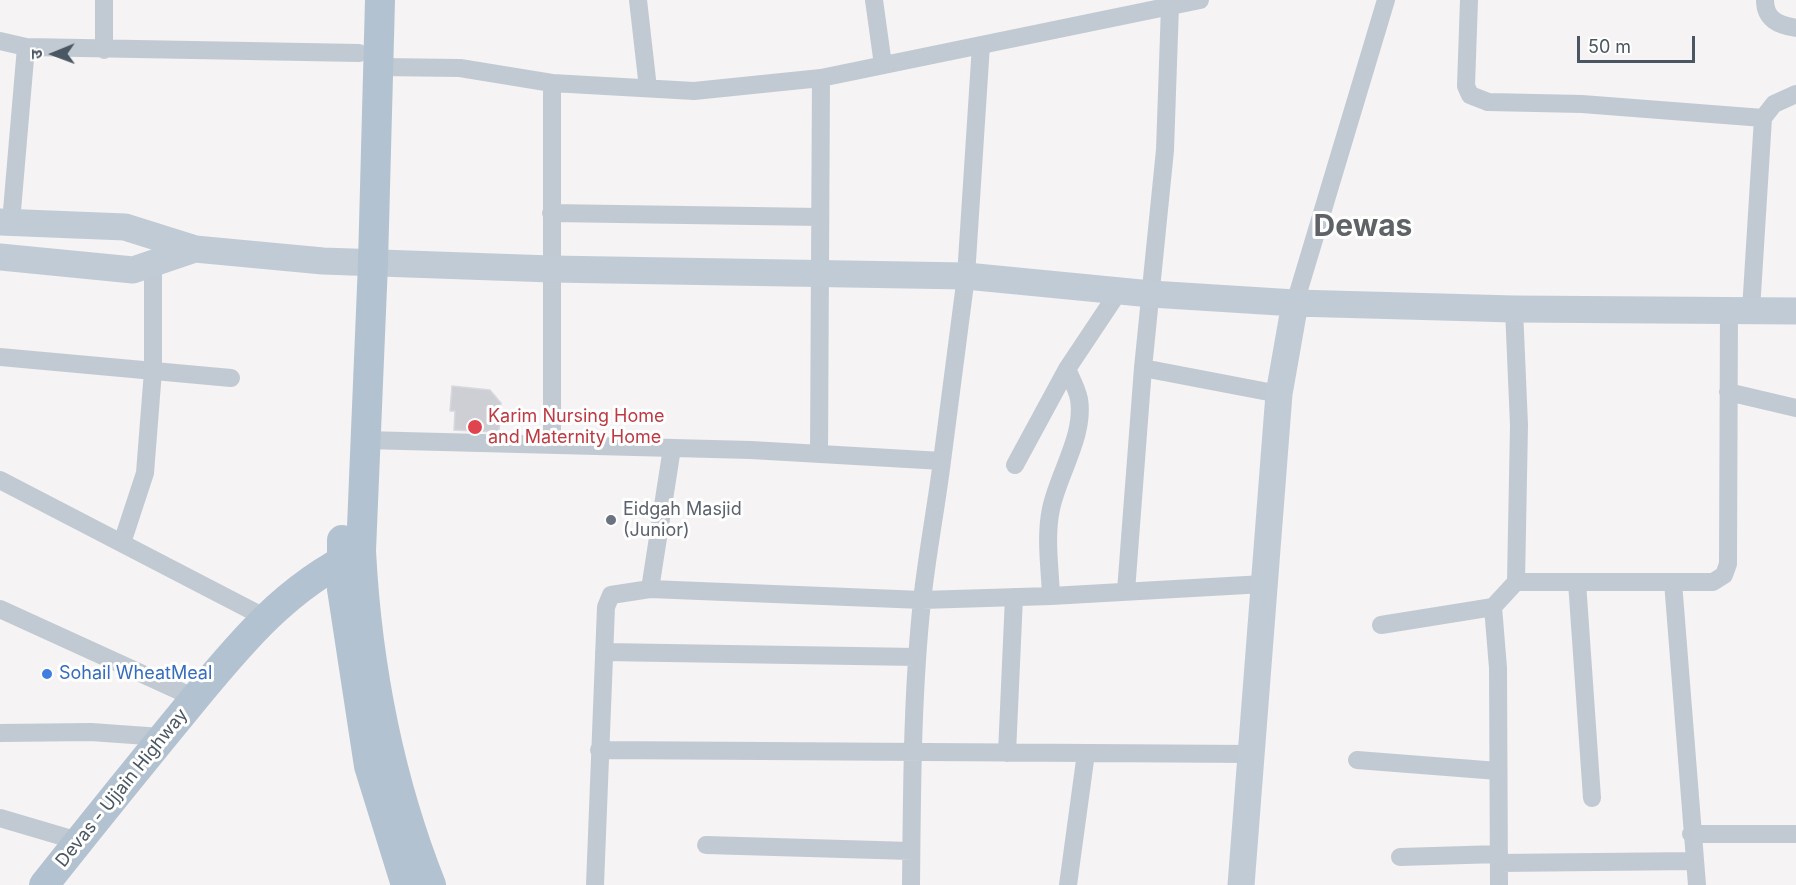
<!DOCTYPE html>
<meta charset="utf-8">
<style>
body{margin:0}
#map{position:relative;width:1796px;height:885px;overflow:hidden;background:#f5f3f3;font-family:Inter,"Noto Sans Devanagari",sans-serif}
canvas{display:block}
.north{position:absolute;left:24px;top:24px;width:60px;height:60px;-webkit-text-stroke:4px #fff;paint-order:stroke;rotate:269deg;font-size:16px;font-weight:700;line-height:24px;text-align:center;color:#4a5661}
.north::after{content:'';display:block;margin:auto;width:21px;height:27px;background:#4a5661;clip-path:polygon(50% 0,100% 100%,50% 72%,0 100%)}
.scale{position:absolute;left:1577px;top:36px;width:118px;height:27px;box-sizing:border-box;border:3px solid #4a5661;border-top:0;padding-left:8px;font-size:18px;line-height:21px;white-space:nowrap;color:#4a5661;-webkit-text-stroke:4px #fff;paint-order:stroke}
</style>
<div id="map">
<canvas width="1796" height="885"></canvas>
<div class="north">उ</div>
<div class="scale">50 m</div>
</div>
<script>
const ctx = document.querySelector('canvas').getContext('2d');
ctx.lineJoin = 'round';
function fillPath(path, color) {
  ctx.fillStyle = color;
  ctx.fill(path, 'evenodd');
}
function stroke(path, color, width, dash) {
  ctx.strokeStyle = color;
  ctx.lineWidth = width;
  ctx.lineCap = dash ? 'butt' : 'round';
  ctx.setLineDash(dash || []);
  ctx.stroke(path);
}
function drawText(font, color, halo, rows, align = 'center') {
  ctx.font = font + ' Inter,sans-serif';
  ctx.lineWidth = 6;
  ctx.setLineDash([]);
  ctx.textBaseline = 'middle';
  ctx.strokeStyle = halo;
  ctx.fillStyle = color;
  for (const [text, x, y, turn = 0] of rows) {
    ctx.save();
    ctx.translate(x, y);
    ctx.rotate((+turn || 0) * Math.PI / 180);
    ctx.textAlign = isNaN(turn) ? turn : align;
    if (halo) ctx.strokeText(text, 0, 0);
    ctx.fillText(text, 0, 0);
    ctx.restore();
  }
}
const building = new Path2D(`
 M452 386 490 390 501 403 499 432 454 430 455 411H450Z`);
fillPath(building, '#cdcfd5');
stroke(building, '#d7d9de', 1.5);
stroke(new Path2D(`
 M104 0V50
 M638 0 648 88
 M874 0 883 65
 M1469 0 1466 86 1470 95 1488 102 1582 104 1763 118
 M1765 0C1765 20 1779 25 1796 28
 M0 41 26 47 11 222
 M26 47 359 53
 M379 67 460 68 552 83 694 91 821 78 1200 0
 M552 83V444
 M551 213 820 217
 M1295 303 1386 0
 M1514 309 1519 425 1516 582
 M1751 310 1763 118 1774 104 1796 94
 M0 357 231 378
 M1143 368 1279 394
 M1728 392 1796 408
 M365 440 751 450 942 461 966 276 981 45
 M819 454 821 78
 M1015 465 1067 369 1119 291
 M0 480 264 617
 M122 543 145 473 153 371V263
 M1577 582 1592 798
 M1673 582 1697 885
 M650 589 922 600 1051 596 1264 584
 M1126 591 1143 368 1165 150 1170 6
 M1051 596C1050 568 1045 537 1051 509 1058 474 1085 436 1079 399 1077 389 1071 378 1067 369
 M1493 607 1516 582H1713L1724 575 1728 564 1729 310
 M0 609 195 698
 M1381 625 1493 607 1498 668 1499 885
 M604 652 917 657
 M0 733 91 732 161 737
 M599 750 1251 754
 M1007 753 1014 597
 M1357 760 1498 771
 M0 818 78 841
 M1691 834H1796
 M706 845 911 851
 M1400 857 1499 854
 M1499 863 1694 861
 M595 885 606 607 611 595 650 589 672 448
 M911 885C912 790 912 696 922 601 927 555 936 508 942 461
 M1068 885 1086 753`), '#c1cad2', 18);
stroke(new Path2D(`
 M0 222 125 227 195 249 323 261 551 269 966 276 1151 294 1295 303 1514 309 1796 311
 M0 257 133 270 195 249
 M1241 885 1279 394 1295 303`), '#c1cbd6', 27);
stroke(new Path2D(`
 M380 0 373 263 361 551C367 665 389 779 431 885
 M342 540V589L369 766 406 885
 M44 885C94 822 144 760 195 698 242 641 287 587 356 554`), '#b3c2d1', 30);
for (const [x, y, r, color] of [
 [475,427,8,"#e0444e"],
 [611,520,6,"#6b7280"],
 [47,674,6,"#3f7fe0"]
]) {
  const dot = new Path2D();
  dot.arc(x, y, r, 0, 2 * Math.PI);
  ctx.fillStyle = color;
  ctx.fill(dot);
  stroke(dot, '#fff', 2);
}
drawText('18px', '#be3a42', '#fff', [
 ["Karim Nursing Home",488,417],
 ["and Maternity Home",488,438]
], 'left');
drawText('18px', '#5b616d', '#fff', [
 ["Eidgah Masjid",623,510],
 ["(Junior)",623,531]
], 'left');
drawText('18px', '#366cbe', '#fff', [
 ["Sohail WheatMeal",59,674]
], 'left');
drawText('18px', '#4a5661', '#fff', [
 ["Devas - Ujjain Highway",122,788,-51]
]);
drawText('bold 30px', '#5f6368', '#fff', [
 ["Dewas",1363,227]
]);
</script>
